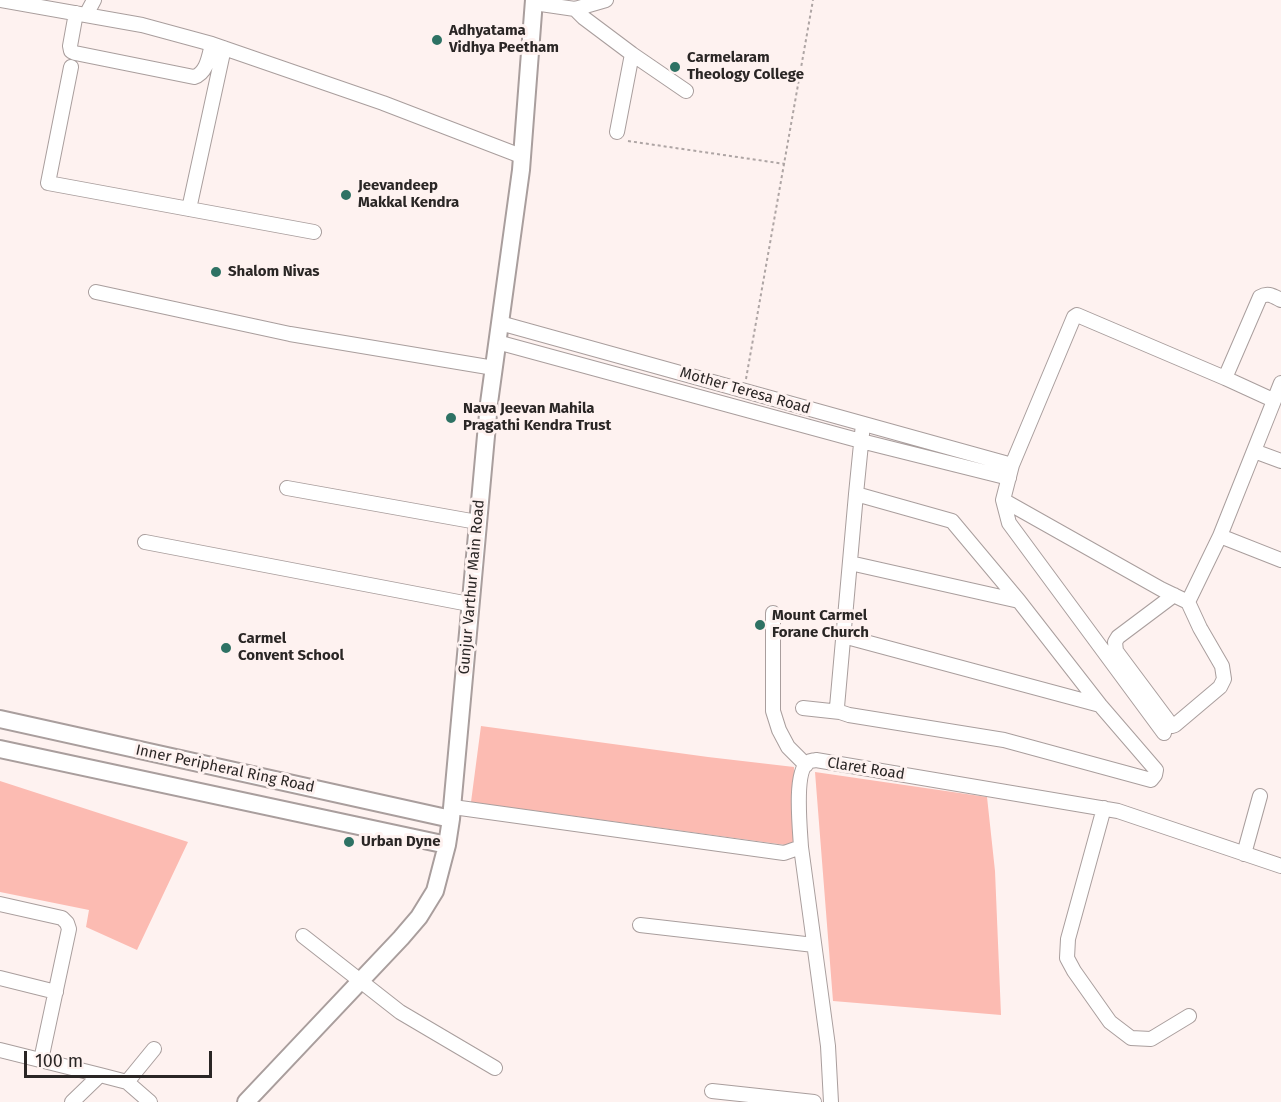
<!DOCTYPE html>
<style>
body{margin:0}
#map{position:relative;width:1281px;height:1102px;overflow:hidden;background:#fef2f0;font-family:"Fira Sans",sans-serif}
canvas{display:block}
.scale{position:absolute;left:24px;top:1051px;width:188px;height:27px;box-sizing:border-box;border:3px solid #2a2625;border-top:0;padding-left:8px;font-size:18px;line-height:21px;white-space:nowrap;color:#2a2625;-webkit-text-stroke:4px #fef2f0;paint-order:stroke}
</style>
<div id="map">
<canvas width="1281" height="1102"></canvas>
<div class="scale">100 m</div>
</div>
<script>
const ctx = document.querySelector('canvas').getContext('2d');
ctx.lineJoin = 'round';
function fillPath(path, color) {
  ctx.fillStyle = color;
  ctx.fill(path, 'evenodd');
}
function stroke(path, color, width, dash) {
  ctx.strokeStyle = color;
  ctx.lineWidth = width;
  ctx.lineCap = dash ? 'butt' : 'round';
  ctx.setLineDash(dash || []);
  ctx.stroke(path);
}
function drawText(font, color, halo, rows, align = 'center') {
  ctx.font = font + ' "Fira Sans",sans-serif';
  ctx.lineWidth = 6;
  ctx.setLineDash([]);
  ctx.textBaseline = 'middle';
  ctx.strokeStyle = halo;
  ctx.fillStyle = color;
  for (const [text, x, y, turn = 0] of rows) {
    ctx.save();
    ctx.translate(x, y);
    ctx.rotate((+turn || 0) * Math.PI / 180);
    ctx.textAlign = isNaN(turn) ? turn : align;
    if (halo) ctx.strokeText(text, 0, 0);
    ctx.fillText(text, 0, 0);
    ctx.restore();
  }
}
fillPath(new Path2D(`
 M481 726 708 757 794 767 793 846 471 802Z
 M815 772 987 797 995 871 1001 1015 833 1001Z
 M0 781 188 842 137 950 86 927 89 910 0 892Z`), '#fcbbb2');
const minor = new Path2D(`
 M1 0 142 25 212 44 383 103 521 156
 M534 3 575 9 584 18 632 54 686 91
 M575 9 606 0
 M76 13 70 46 71 51 75 53 194 77C207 73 209 56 212 44
 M86 15 94 0
 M71 67 48 183 314 232
 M617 132 632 54
 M189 209 224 48
 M96 292 290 334 494 368
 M500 323 1012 465
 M497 342 861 441 1009 478
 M1225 378 1260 297C1268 292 1273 296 1281 300
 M1254 451 1281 461
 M287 488 477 522
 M856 494 952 521 1019 601 1100 705 1156 770 1155 775 1151 780 1004 740 849 715 840 712 837 707 856 494 863 424
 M1003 500 1161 589 1188 602 1220 536 1281 383
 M1220 536 1281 560
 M145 542 469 604
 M850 563 1019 601
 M1174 595 1118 637 1115 642 1116 651 1172 726 1175 725 1220 687 1224 679 1222 666 1200 628 1188 602
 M773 613V711L779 730 788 747 806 765
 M843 636 1100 705
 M803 708 840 712
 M1164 733 1009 523 1003 500 1012 465 1074 317 1077 315 1225 378 1273 400
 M453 807 784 853 801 847C800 829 794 774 807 763 811 760 812 761 816 760L1118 811 1281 866
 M1104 808 1068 939 1067 958 1074 971 1110 1022 1131 1038 1151 1039 1189 1016
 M801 847 828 1046 831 1102
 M1244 854 1260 796
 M0 904 62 918 67 923 69 929 41 1060
 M640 925 814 945
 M303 936 400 1012 495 1068
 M0 978 56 992
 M0 1050 100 1075
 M127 1082 154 1049
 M712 1091 814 1102
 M72 1102 100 1075 127 1082 150 1102`);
const major = new Path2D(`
 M0 719 451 819
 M0 749 447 845
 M246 1102 401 938 419 917 435 891 447 845 451 819 489 403 521 170 534 0`);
stroke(minor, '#a99e9d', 16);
stroke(major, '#a99e9d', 20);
stroke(new Path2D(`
 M628 141 785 164
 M746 379 813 0`), '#aea5a4', 2, [3, 3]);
stroke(minor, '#fff', 14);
stroke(major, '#fff', 16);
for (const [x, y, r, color] of [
 [437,40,6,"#2e7264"],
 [675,67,6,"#2e7264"],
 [346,195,6,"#2e7264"],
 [216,272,6,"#2e7264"],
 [451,418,6,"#2e7264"],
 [760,625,6,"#2e7264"],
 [226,648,6,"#2e7264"],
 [349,842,6,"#2e7264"]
]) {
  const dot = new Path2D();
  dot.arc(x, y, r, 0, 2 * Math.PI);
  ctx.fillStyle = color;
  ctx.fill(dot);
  stroke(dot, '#fef2f0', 2);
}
drawText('bold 15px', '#2a2625', '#fef2f0', [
 ["Adhyatama",449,31],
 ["Vidhya Peetham",449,48],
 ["Carmelaram",687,58],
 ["Theology College",687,75],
 ["Jeevandeep",358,186],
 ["Makkal Kendra",358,203],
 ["Shalom Nivas",228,272],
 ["Nava Jeevan Mahila",463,409],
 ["Pragathi Kendra Trust",463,426],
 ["Mount Carmel",772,616],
 ["Forane Church",772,633],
 ["Carmel",238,639],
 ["Convent School",238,656],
 ["Urban Dyne",361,842]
], 'left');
drawText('15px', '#2a2625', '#fef2f0', [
 ["Mother Teresa Road",745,391,16],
 ["Gunjur Varthur Main Road",472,587,-85],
 ["Inner Peripheral Ring Road",225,769,12],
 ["Claret Road",866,769,9]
]);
</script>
